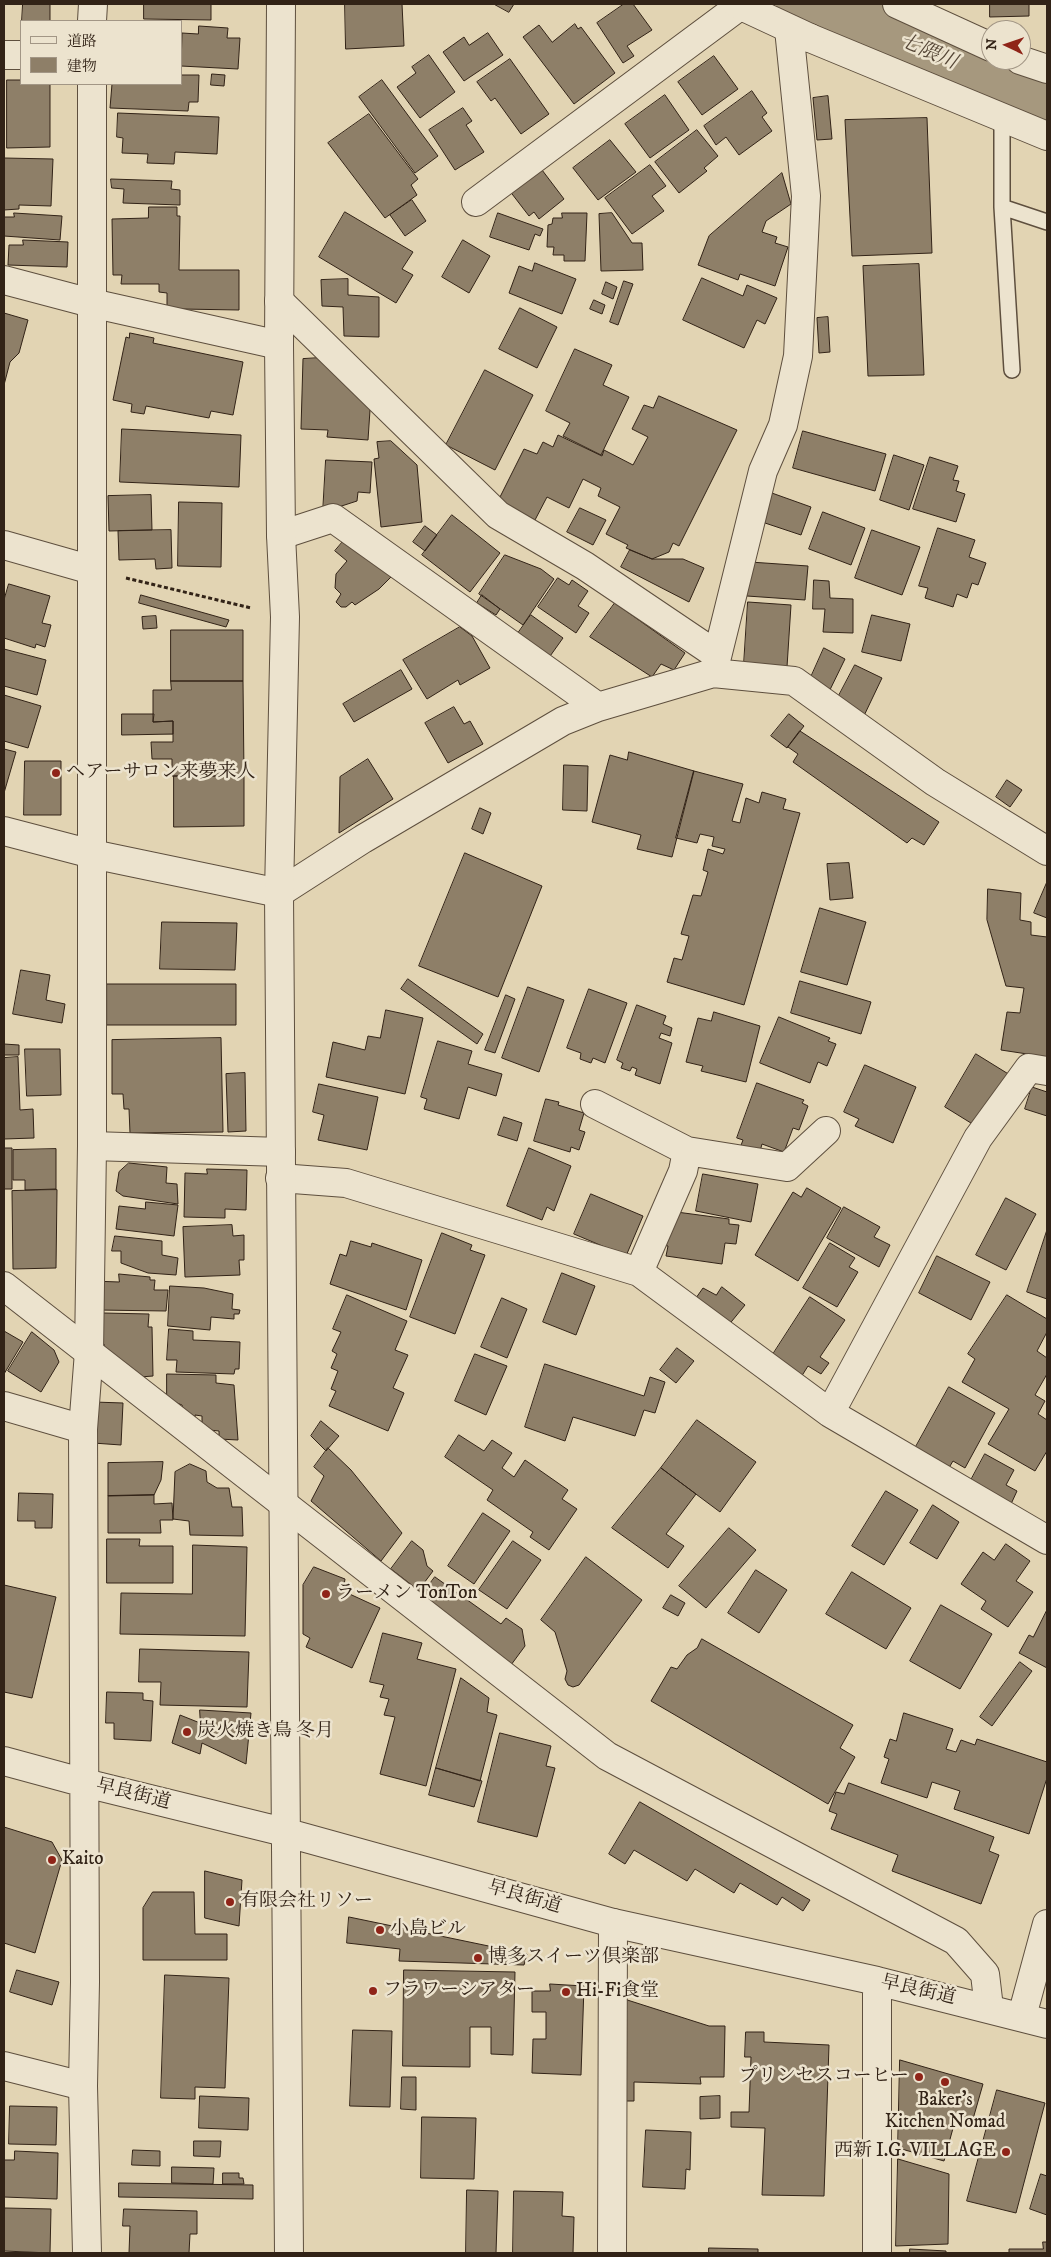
<!DOCTYPE html>
<meta charset="utf-8">
<style>
body{margin:0}
#map{position:relative;width:1051px;height:2257px;overflow:hidden;background:#e2d4b3;font-family:"IM FELL DW Pica","Noto Serif JP",serif}
canvas{display:block}
.frame{position:absolute;inset:0;border:5px solid #322317;pointer-events:none}
.legend{position:absolute;left:20px;top:20px;width:162px;height:65px;box-sizing:border-box;background:#ece3ce;border:1px solid #a29685;margin:0;padding:6px 9px;list-style:none;font-size:15px;color:#322317}
.legend li{display:flex;align-items:center;gap:10px;height:25px}
.legend b{width:25px;border:1px solid #a29685}
.north{position:absolute;left:981px;top:20px;width:50px;height:50px;box-sizing:border-box;background:#ece3ce;border:1px solid #a29685;border-radius:50%;rotate:273deg;font-size:14px;font-weight:700;line-height:20px;text-align:center;color:#322317}
.north::after{content:'';display:block;margin:auto;width:18px;height:22px;background:#8f2418;clip-path:polygon(50% 0,100% 100%,50% 72%,0 100%)}
</style>
<div id="map">
<canvas width="1051" height="2257"></canvas>
<div class="frame"></div>
<ul class="legend">
<li><b style="height:6px;background:#ece3ce"></b>道路</li>
<li><b style="height:14px;background:#8e7f68"></b>建物</li>
</ul>
<div class="north">N</div>
</div>
<script>
const ctx = document.querySelector('canvas').getContext('2d');
ctx.lineJoin = 'round';
function stroke(path, color, width, dash) {
  ctx.strokeStyle = color;
  ctx.lineWidth = width;
  ctx.lineCap = dash ? 'butt' : 'round';
  ctx.setLineDash(dash || []);
  ctx.stroke(path);
}
function fillPath(path, color) {
  ctx.fillStyle = color;
  ctx.fill(path, 'evenodd');
}
function drawText(font, color, halo, rows, align = 'center') {
  ctx.font = font + ' "IM FELL DW Pica","Noto Serif JP",serif';
  ctx.lineWidth = 5;
  ctx.setLineDash([]);
  ctx.textBaseline = 'middle';
  ctx.strokeStyle = halo;
  ctx.fillStyle = color;
  for (const [text, x, y, turn = 0] of rows) {
    ctx.save();
    ctx.translate(x, y);
    ctx.rotate((+turn || 0) * Math.PI / 180);
    ctx.textAlign = isNaN(turn) ? turn : align;
    if (halo) ctx.strokeText(text, 0, 0);
    ctx.fillText(text, 0, 0);
    ctx.restore();
  }
}
stroke(new Path2D(`
 M809 4 1047 103`), '#a6987e', 66);
const building = new Path2D(`
 M23 4H50V21H22Z
 M144 4H211V20L144 19Z
 M345 4H402L404 46 346 49Z
 M494 4H514L509 12Z
 M624 4H633L652 30 627 46 634 56 623 63 597 23Z
 M990 4H1029V16L990 17Z
 M575 24 578 29 581 27 615 73 574 104 523 37 539 25 552 42Z
 M199 26 228 28 227 38H240L238 69 181 66 182 33 198 34Z
 M488 33 503 55 464 81 443 52 464 37 469 45Z
 M429 55 455 92 420 118 397 87 416 73 412 67Z
 M714 56 738 89 702 115 678 82Z
 M510 59 549 114 521 134 495 98 491 101 477 82Z
 M212 74 225 75 224 86 211 85Z
 M181 75H199L198 102H189L188 111 110 108 112 84H181Z
 M7 80H21V84H50V147L7 148Z
 M382 80 438 156 415 173 359 97Z
 M752 91 767 113 762 117 772 131 739 155 726 137 716 145 704 126Z
 M665 95 689 130 650 158 625 124Z
 M828 96 832 139 817 140 813 98Z
 M463 108 472 121 466 125 484 152 455 170 429 130Z
 M118 113 219 117 217 154 175 152 174 164 147 163 148 154 122 153 123 138 117 137Z
 M369 114 418 179 411 185 417 195 385 218 328 143Z
 M927 118 932 253 852 256 845 120Z
 M697 130 718 156 704 168 707 171 679 193 655 162Z
 M610 140 636 172 598 200 573 168Z
 M4 158 53 159 51 206 19 205V209L4 210Z
 M650 165 666 186 652 196 664 211 632 234 605 198Z
 M539 166 564 199 539 219 534 212 529 216 509 190Z
 M782 173 791 204 766 221 762 232 777 237 775 243 788 247 775 286 740 274 738 280 698 265 709 236Z
 M111 179 172 181 171 189 180 190V205L123 203 124 189 112 188Z
 M412 200 426 221 405 236 390 215Z
 M149 207H177V216H180L179 270H239V310L181 309 167 313V293L159 292V284H121L122 275H113L112 219 148 218Z
 M345 212 413 252 402 269 413 275 396 303 319 257Z
 M14 213 62 216 60 240 4 236V217H14Z
 M498 213 543 229 540 236 535 234 529 250 490 237Z
 M562 213H587L585 261H564V255H553L554 247H547L548 225 552 224 553 218H562Z
 M612 213 632 243H642L643 270 601 271 599 214Z
 M23 240 68 242 67 267 8 265 9 245H23Z
 M463 240 490 256 469 293 442 277Z
 M535 263 576 279 562 314 509 293 519 266 532 271Z
 M919 264 924 375 868 376 863 266Z
 M702 278 743 296 747 285 777 298 765 324 757 320 744 348 683 320Z
 M348 279V295L379 297V337L344 336 343 307 322 306 321 280Z
 M624 281 633 284 618 325 610 322Z
 M606 282 617 287 613 299 602 294Z
 M594 300 605 305 602 314 590 309Z
 M520 308 557 327 537 368 499 349Z
 M4 313 28 320 19 353 10 362 4 385Z
 M828 317 830 352 819 353 817 318Z
 M130 333 154 338 153 343 243 362 233 415 211 411 209 418 146 406 144 414 131 412 132 404 113 400 126 337 129 338Z
 M575 349 612 365 603 385 629 397 601 455 563 436 570 423 546 411Z
 M318 358 370 410 368 440 327 437 328 430 301 429 303 359Z
 M485 370 533 395 495 470 446 445Z
 M659 396 737 430 679 546 673 543 669 552 652 559 626 548 628 545 606 534 620 507 598 496 601 488 583 479 569 508 547 497 535 520 498 501 524 449 537 454 543 442 553 447 558 435 602 456 604 450 633 465 648 437 632 429 644 405 653 408Z
 M122 429 241 435 239 487 120 482Z
 M803 431 886 454 875 491 793 468Z
 M391 441 417 465 422 522 381 527 374 459 379 458 377 442Z
 M894 455 924 465 909 510 880 500Z
 M930 457 958 466 953 480 959 481 956 491 965 494 956 522 913 509Z
 M326 460 372 462 370 493 358 492 357 501 323 512Z
 M769 492 811 507 801 535 759 521Z
 M151 495 152 530 109 531 108 496Z
 M179 502 222 503 221 567 178 566Z
 M580 508 606 520 593 545 567 532Z
 M823 512 865 528 851 565 809 549Z
 M452 515 500 553 470 592 422 555Z
 M425 526 437 535 425 551 413 542Z
 M938 528 975 540 969 557 986 563 978 585 972 583 967 598 957 594 953 607 925 598 928 588 919 586Z
 M171 530 172 568 156 569 155 559 119 560 118 531Z
 M872 530 920 547 902 595 855 578Z
 M346 538 393 575 379 589 355 605 352 602 346 607H341L336 602 341 594 335 588 336 574 347 561 335 551Z
 M630 550 652 559H683L704 568 689 602 621 567Z
 M505 555 541 569 554 579 523 625 479 594Z
 M750 562 808 566 805 600 747 596Z
 M558 578 569 585 572 580 588 591 578 606 589 613 576 633 538 607Z
 M814 580 829 581 830 598 853 599V633L823 632 825 609H813Z
 M9 584 50 596 42 623 51 625 45 647 36 644 35 648 4 638V600Z
 M141 595 229 620 226 627 139 603Z
 M482 595 500 609 496 615 477 603Z
 M748 602 791 605 787 667 744 664Z
 M615 603 685 653 674 670 661 664 652 677 590 637Z
 M531 615 563 638 548 659 516 636Z
 M872 615 910 624 901 661 862 652Z
 M156 616 157 628 143 629 142 617Z
 M460 627 472 636 490 668 460 685 458 680 427 699 403 660Z
 M171 630H243V681H171Z
 M824 648 845 659 825 700 807 686Z
 M4 649 46 660 37 695 4 686Z
 M855 665 882 678 861 722 834 705Z
 M401 670 412 689 354 722 343 704Z
 M171 681H243L244 776H172V759H152L151 742H173V721L153 722V690H171Z
 M4 695 41 706 28 748 4 741Z
 M454 707 464 724 470 721 483 744 448 763 425 723Z
 M122 714H154L153 722 173 721V734L122 735Z
 M789 714 804 726 787 748 771 736Z
 M800 731 939 822 924 845 912 838 907 843 793 762 798 754 788 747Z
 M4 749 16 752 4 793Z
 M629 752 694 771 672 857 637 849 641 835 592 822 610 755 627 760Z
 M368 759 393 799 339 833 340 777Z
 M25 761H61V815H24Z
 M564 765 588 766 587 811 563 810Z
 M694 771 743 784 732 821 740 823 746 798 759 803 762 792 786 799 783 809 800 813 744 1005 667 982 674 958 682 960 689 936 681 934 693 895 701 896 708 872 703 870 708 849 723 854 725 849 712 846 714 837 700 834 697 843 676 838Z
 M174 776H244V826L174 827Z
 M1007 780 1022 790 1010 807 996 797Z
 M480 808 491 813 483 834 472 829Z
 M465 853 542 886 498 997 419 966Z
 M849 863 853 898 830 900 827 864Z
 M1047 882V918L1034 913Z
 M988 889 1021 893 1020 920 1031 922V935L1047 937V1057L1001 1050 1007 1012 1020 1013 1024 988 1006 986 987 920Z
 M820 908 866 922 847 985 801 972Z
 M162 922 237 923 235 970 160 969Z
 M21 970 50 975 46 1000 65 1004 62 1023 13 1014Z
 M408 979 483 1034 477 1044 401 989Z
 M800 981 871 1002 861 1034 791 1013Z
 M107 984H236V1025H107Z
 M528 987 564 1000 539 1072 502 1058Z
 M589 989 627 1003 605 1063 593 1058 591 1063 580 1059 581 1053 567 1048Z
 M506 995 515 999 495 1053 485 1050Z
 M637 1005 666 1016 663 1024 672 1028 670 1036 661 1033 659 1038 672 1043 660 1084 635 1075 637 1069 632 1067 630 1071 621 1068 623 1063 617 1060Z
 M386 1010 423 1018 405 1094 326 1077 333 1042 365 1050 368 1036 380 1038Z
 M714 1012 760 1026 746 1082 701 1071 703 1066 686 1062 698 1018 711 1021Z
 M779 1017 830 1038 828 1041 836 1044 827 1066 818 1062 810 1083 760 1063Z
 M221 1038 223 1132 130 1133 129 1109H124L123 1094H112V1040Z
 M438 1041 472 1051 468 1064 502 1074 496 1096 468 1087 459 1119 424 1109 427 1099 421 1097Z
 M4 1044 19 1045V1055H4Z
 M25 1049H60L61 1095 27 1096Z
 M976 1054 1010 1075 979 1128 945 1107Z
 M18 1057 20 1110 33 1109 34 1138 4 1139V1058Z
 M865 1065 916 1087 893 1143 855 1126 859 1119 844 1112Z
 M245 1073 246 1131 228 1132 226 1074Z
 M757 1083 804 1100 802 1103 808 1106 799 1130 793 1128 784 1152 762 1144 759 1155 740 1148 743 1140 737 1138Z
 M319 1084 378 1097 367 1150 318 1140 324 1115 313 1112Z
 M1032 1087 1047 1092V1116L1025 1109Z
 M546 1099 559 1102 558 1105 584 1113 579 1130 585 1132 579 1150 571 1147 570 1152 534 1141Z
 M504 1117 522 1123 517 1141 498 1135Z
 M4 1148H12V1189H4Z
 M529 1148 571 1166 554 1211 547 1207 542 1220 507 1206Z
 M56 1149V1189L25 1190V1180H13V1150Z
 M129 1163 167 1167 166 1183 177 1184 178 1204 123 1196 116 1191 119 1172Z
 M207 1169 247 1170 246 1210 225 1209V1218L184 1217 185 1173 207 1174Z
 M703 1174 758 1184 751 1222 696 1211Z
 M807 1188 841 1208 798 1281 755 1255 793 1192 801 1197Z
 M57 1190 56 1268 13 1269 12 1191Z
 M591 1194 643 1216 626 1256 574 1234Z
 M1006 1198 1036 1214 1006 1270 976 1255Z
 M146 1202 178 1205 174 1236 116 1229 119 1206 145 1209Z
 M844 1207 880 1227 874 1237 890 1245 879 1267 827 1238Z
 M669 1211 729 1219V1224L739 1225 736 1244 725 1243 722 1264 666 1256 668 1246 663 1245Z
 M232 1225 233 1236 244 1235V1260H239L240 1275 185 1277 183 1227Z
 M1047 1230V1299L1027 1292Z
 M442 1233 472 1245 470 1250 485 1255 455 1334 410 1317Z
 M115 1236 162 1241V1255L178 1258 176 1275 148 1273 121 1263V1251H112Z
 M351 1241 371 1247 372 1243 422 1260 406 1310 330 1284 340 1254 346 1256Z
 M830 1243 855 1258 849 1267 858 1272 837 1307 803 1288Z
 M937 1256 990 1282 971 1320 919 1293Z
 M562 1273 595 1286 576 1335 543 1322Z
 M119 1274 150 1277V1280H155L154 1290H168L166 1311 98 1310 91 1281 119 1282Z
 M170 1286 204 1288 233 1294 232 1309 240 1310 239 1314H234V1319L211 1317 210 1330 168 1326Z
 M722 1287 745 1305 723 1332 691 1305 703 1288 716 1295Z
 M347 1295 407 1321 395 1350 408 1355 393 1388 404 1393 388 1431 329 1406 336 1391 331 1389 338 1371 331 1368 337 1354 332 1351 341 1332 333 1329Z
 M1007 1295 1047 1319V1332L1037 1351 1047 1358V1374L1035 1395 1045 1401 1038 1414 1047 1420V1451L1035 1471 988 1444 1009 1409 962 1382 975 1359 968 1354Z
 M810 1297 845 1320 820 1357 829 1363 821 1374 808 1366 798 1382 768 1362Z
 M502 1298 527 1309 507 1358 481 1347Z
 M103 1313 149 1314 148 1327H152L153 1376 140 1377 104 1349V1344L91 1341Z
 M169 1329 193 1331V1340L240 1342 239 1369H235L234 1374 176 1372 177 1360H167Z
 M4 1331 23 1342 4 1374Z
 M32 1332 54 1350 59 1362 41 1392 8 1371Z
 M677 1348 694 1361 676 1383 660 1370Z
 M475 1354 507 1366 486 1415 455 1401Z
 M545 1364 644 1396 650 1377 665 1382 655 1413 644 1410 635 1436 573 1417 565 1441 525 1427Z
 M167 1374 216 1375V1383L234 1385 238 1440 219 1439V1431L209 1430 202 1423V1416L195 1415V1420L183 1409 182 1405 167 1399Z
 M949 1387 995 1413 965 1468 953 1461 947 1471 913 1452Z
 M94 1402 123 1403 121 1445 93 1443Z
 M697 1420 756 1462 720 1512 661 1468Z
 M321 1421 339 1436 326 1451 311 1436Z
 M459 1435 484 1451 492 1440 512 1453 502 1468 514 1477 525 1460 568 1490 562 1499 577 1509 549 1550 530 1537 533 1532 487 1500 493 1490 445 1457Z
 M328 1448 351 1470 402 1533 381 1561 311 1501 324 1476 314 1467Z
 M985 1454 1014 1470 1006 1485 1017 1491 1011 1504 970 1482Z
 M163 1462 161 1480 154 1495 108 1496V1463Z
 M190 1464 206 1471 207 1482 217 1488H229L232 1507H242L243 1536 190 1535 189 1521 173 1519 175 1472Z
 M661 1468 696 1494 666 1534 684 1546 668 1568 612 1528Z
 M886 1491 918 1510 884 1565 852 1546Z
 M19 1493 53 1494 52 1528H35V1521H18Z
 M154 1495V1504L172 1503 173 1520H160L161 1533H108V1496Z
 M933 1505 959 1522 937 1559 910 1543Z
 M483 1513 510 1531 474 1584 448 1566Z
 M729 1528 756 1550 706 1608 679 1586Z
 M107 1539H140L139 1546H173V1583H107Z
 M412 1541 423 1550 427 1566 433 1571 424 1583 428 1586 422 1593 391 1569Z
 M513 1541 541 1560 507 1609 479 1590Z
 M1006 1544 1030 1561 1016 1581 1033 1592 1008 1627 981 1609 986 1601 961 1584 983 1552 994 1560Z
 M193 1545 247 1547 245 1636 120 1634 121 1593 192 1594Z
 M586 1557 642 1600 579 1685 573 1687 568 1685 565 1679 567 1671 555 1632 541 1620Z
 M314 1567 345 1579 343 1591 380 1608 352 1668 306 1647 310 1638 303 1634V1585Z
 M756 1570 787 1590 759 1633 728 1613Z
 M852 1572 911 1608 886 1649 826 1614Z
 M435 1577 501 1624 506 1618 522 1629 525 1646 511 1665 421 1596Z
 M4 1585 56 1597 32 1698 4 1692Z
 M671 1595 685 1603 678 1616 663 1608Z
 M941 1605 992 1634 960 1689 910 1661Z
 M1047 1610V1668L1019 1653 1029 1635 1033 1637Z
 M383 1633 422 1643 417 1659 456 1669 426 1786 380 1774 395 1717 384 1715 389 1699 380 1697 384 1685 370 1682Z
 M702 1639 853 1725 840 1748 855 1757 828 1804 651 1701 671 1667 677 1669 687 1655 697 1648Z
 M140 1649 249 1652 247 1707 160 1705 161 1682H139Z
 M1020 1662 1032 1671 992 1726 980 1717Z
 M461 1678 489 1698 487 1712 497 1715 480 1781 436 1768Z
 M107 1692 143 1693V1700L153 1701 151 1741 114 1739V1723H106Z
 M200 1710 251 1713 246 1764 202 1743 200 1754 172 1743 180 1715 200 1723Z
 M904 1713 953 1729 946 1749 956 1752 961 1740 975 1745 977 1739 1047 1762V1778L1029 1834 954 1809 960 1791 932 1782 927 1798 881 1783 889 1759 884 1757 890 1739 896 1741Z
 M500 1733 551 1746 546 1766 555 1768 537 1837 478 1822Z
 M436 1768 482 1781 474 1807 429 1795Z
 M849 1783 994 1837 989 1851 999 1855 981 1904 892 1871 898 1855 831 1829 837 1814 829 1811 836 1792 844 1794Z
 M640 1802 810 1900 803 1911 782 1897 777 1905 740 1883 734 1893 695 1869 687 1881 634 1850 625 1864 609 1854Z
 M4 1827 52 1842 62 1860 35 1953 4 1943Z
 M205 1871 242 1880 239 1926 205 1918Z
 M153 1892H194L195 1934H227V1960H143V1908Z
 M349 1917 527 1954 524 1965 399 1961 400 1949 347 1943Z
 M17 1970 59 1982 52 2005 10 1992Z
 M404 1970 515 1972 513 2055 491 2054V2027H470V2067L403 2066Z
 M165 1975 229 1978 225 2088 195 2087V2099L161 2098Z
 M550 1984 584 1986 581 2075 532 2073 533 2039H546V2012H532V1991H550Z
 M621 1998 709 2026H725L724 2077H700L701 2084 634 2082V2101H619Z
 M353 2030 392 2031 390 2107 350 2106Z
 M746 2032H764V2042L829 2045 824 2196 762 2195 765 2128 731 2127V2112H749L751 2057H745Z
 M900 2060 983 2084 971 2126 955 2121 944 2161 898 2148Z
 M402 2077H416V2110L401 2109Z
 M997 2090 1045 2103 1016 2213 967 2201Z
 M200 2096 249 2098 248 2130 199 2128Z
 M720 2096V2118L700 2119V2097Z
 M10 2106 57 2107 56 2145 9 2144Z
 M422 2117 476 2118 474 2179 421 2178Z
 M646 2130 691 2132 690 2170 686 2169 685 2189 643 2187Z
 M194 2141H221L220 2157 194 2156Z
 M133 2150 160 2151V2166L132 2165Z
 M15 2151 58 2153 57 2199 4 2197V2160H14Z
 M898 2159 949 2174 948 2244 896 2246Z
 M172 2167 214 2168 213 2184 172 2183Z
 M223 2173H239V2178H243L244 2184H223Z
 M1041 2174 1047 2176V2215L1030 2209Z
 M119 2183 253 2185V2199L119 2197Z
 M467 2190 498 2191 496 2253H466Z
 M514 2191 563 2192 562 2216 574 2217 573 2253H513Z
 M5 2208 51 2209 50 2253 4 2251Z
 M124 2209 197 2211V2234H190L189 2253H129L130 2226H123Z
 M1043 2242H1047V2253H1009V2249H1043Z
 M709 2248 758 2249V2253H709Z
 M910 2249 946 2251V2253H910Z`);
fillPath(building, '#8e7f68');
stroke(building, '#322317', 1);
const service = new Path2D(`
 M1002 117V207L1047 222
 M1002 207 1012 370`);
const minor = new Path2D(`
 M897 4 991 47
 M810 38 1047 136
 M4 55H21
 M1020 60 1047 69
 M476 202 741 5
 M4 280 91 303 279 345
 M279 301 498 515 585 566 717 655
 M281 535 333 518 598 707
 M4 545 92 570
 M713 673 763 471 783 425 798 356 806 196 789 29
 M4 831 92 854 279 893 363 839 563 721 598 707 713 673 794 681 935 782 1047 851
 M1047 1071 1029 1068 978 1138 830 1413 1047 1540
 M595 1104 687 1151 683 1171 639 1272
 M92 1146 281 1152
 M687 1151 787 1167 826 1131
 M280 1178 346 1183 639 1272 830 1413
 M4 1286 607 1756 956 1941 985 1974 989 2008
 M4 1406 83 1429
 M1022 2016 1047 1924
 M4 2066 83 2086
 M612 2253 613 1923`);
const tertiary = new Path2D(`
 M281 4 279 345 281 535 285 617 279 893 289 2253
 M737 4 810 38
 M92 21 93 4
 M4 1761 85 1783 284 1832 613 1923 877 1981 1047 2024
 M87 2253 83 2086 85 1982 83 1429 89 1352 92 1146V84
 M877 2253V1981`);
stroke(service, '#5e4f3e', 18);
stroke(minor, '#5e4f3e', 30);
stroke(tertiary, '#5e4f3e', 30);
stroke(new Path2D(`
 M126 578 251 608`), '#322317', 3, [4, 2.5]);
stroke(service, '#ece3ce', 15);
stroke(minor, '#ece3ce', 28);
stroke(tertiary, '#ece3ce', 28);
for (const [x, y, r, color] of [
 [56,773,5,"#8f2418"],
 [326,1594,5,"#8f2418"],
 [187,1732,5,"#8f2418"],
 [52,1860,5,"#8f2418"],
 [230,1902,5,"#8f2418"],
 [380,1930,5,"#8f2418"],
 [478,1958,5,"#8f2418"],
 [373,1991,5,"#8f2418"],
 [566,1992,5,"#8f2418"],
 [919,2077,5,"#8f2418"],
 [945,2082,5,"#8f2418"],
 [1006,2152,5,"#8f2418"]
]) {
  const dot = new Path2D();
  dot.arc(x, y, r, 0, 2 * Math.PI);
  ctx.fillStyle = color;
  ctx.fill(dot);
  stroke(dot, '#ece3ce', 2);
}
drawText('19px', '#322317', '#ece3ce', [
 ["ヘアーサロン来夢来人",66,773],
 ["ラーメン TonTon",336,1594],
 ["炭火焼き鳥 冬月",197,1732],
 ["Kaito",62,1860],
 ["有限会社リソー",240,1902],
 ["小島ビル",390,1930],
 ["博多スイーツ倶楽部",488,1958],
 ["フラワーシアター",383,1991],
 ["Hi-Fi食堂",576,1992],
 ["プリンセスコーヒー",909,2077,"right"],
 ["Baker’s",945,2101,"center"],
 ["Kitchen Nomad",945,2123,"center"],
 ["西新 I.G. VILLAGE",996,2152,"right"]
], 'left');
drawText('19px', '#322317', '#ece3ce', [
 ["早良街道",133,1795,14],
 ["早良街道",524,1898,16],
 ["早良街道",918,1991,13]
]);
drawText('italic 20px', '#554636', '#ece3ce', [
 ["七隈川",928,53,23]
]);
</script>
